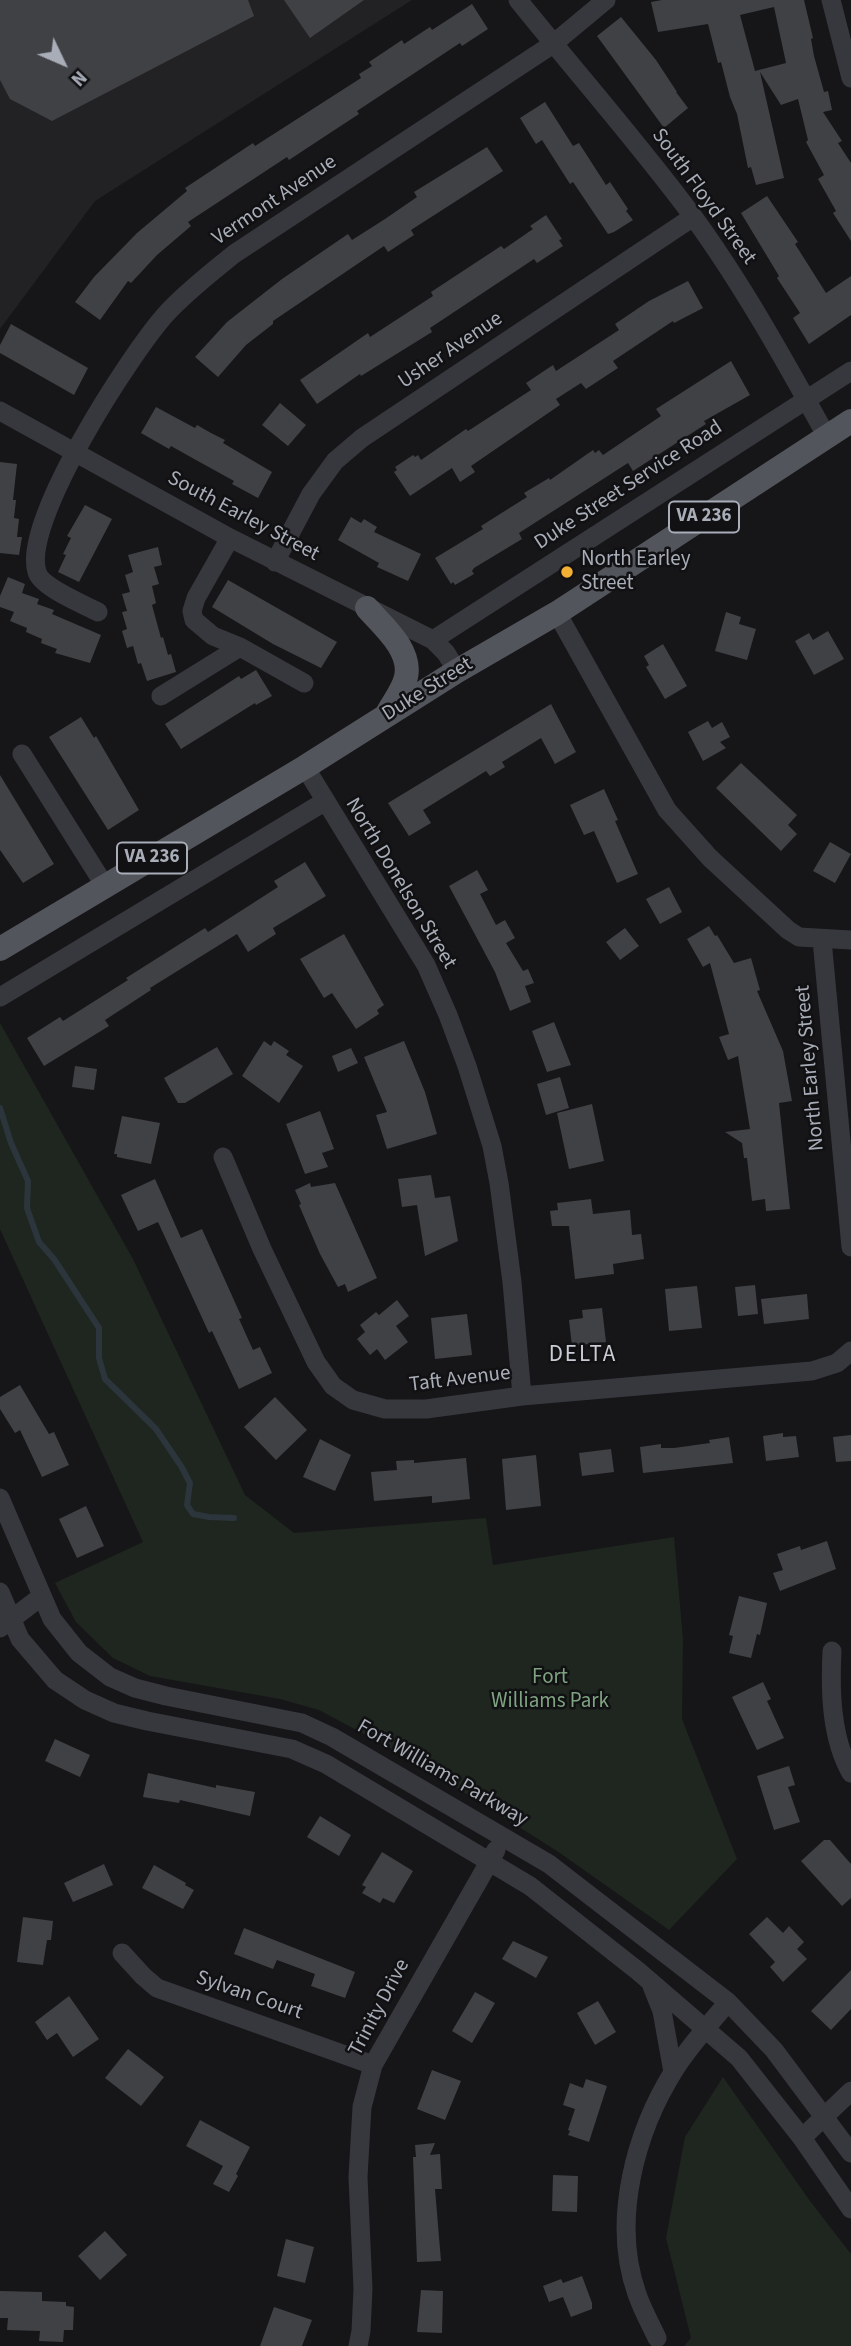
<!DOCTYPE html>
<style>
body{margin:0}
#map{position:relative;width:851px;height:2346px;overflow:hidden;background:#161618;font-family:"Source Sans 3",sans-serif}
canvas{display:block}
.north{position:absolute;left:28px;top:28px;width:70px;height:70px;-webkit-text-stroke:5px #111113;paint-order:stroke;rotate:134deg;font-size:19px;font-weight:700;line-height:28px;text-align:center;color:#a8adb8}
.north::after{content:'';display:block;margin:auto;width:24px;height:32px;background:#a8adb8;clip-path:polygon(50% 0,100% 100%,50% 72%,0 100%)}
</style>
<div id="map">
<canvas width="851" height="2346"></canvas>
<div class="north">N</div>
</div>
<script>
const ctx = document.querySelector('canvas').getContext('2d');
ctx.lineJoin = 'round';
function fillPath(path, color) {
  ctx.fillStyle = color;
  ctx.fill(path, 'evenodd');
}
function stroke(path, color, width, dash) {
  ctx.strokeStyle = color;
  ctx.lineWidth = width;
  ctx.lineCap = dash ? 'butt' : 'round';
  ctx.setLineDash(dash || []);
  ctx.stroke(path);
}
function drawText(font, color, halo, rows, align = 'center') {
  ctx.font = font + ' "Source Sans 3",sans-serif';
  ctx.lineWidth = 5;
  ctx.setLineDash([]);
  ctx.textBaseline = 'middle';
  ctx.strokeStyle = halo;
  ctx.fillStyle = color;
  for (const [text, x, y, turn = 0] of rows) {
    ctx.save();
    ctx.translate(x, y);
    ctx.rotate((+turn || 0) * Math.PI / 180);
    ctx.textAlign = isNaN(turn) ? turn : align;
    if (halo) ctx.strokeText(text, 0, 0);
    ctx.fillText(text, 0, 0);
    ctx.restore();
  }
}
fillPath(new Path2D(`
 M0 0H412L95 201 0 329Z`), '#222225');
fillPath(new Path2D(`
 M0 1023 133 1259 245 1495 294 1533 486 1518 493 1565 674 1537 683 1639 682 1719 737 1859 669 1930 557 1851 416 1762 319 1710 280 1699 150 1676 113 1658 76 1622 55 1583 143 1542 0 1229Z
 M723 2077 810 2201 851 2254V2346H684L691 2338 666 2238 685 2137Z`), '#1e261f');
stroke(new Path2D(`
 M0 1108 11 1143 28 1181 27 1208 39 1242 54 1259 99 1328V1358L105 1379 156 1429 181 1466 190 1483 187 1505 193 1514 209 1517 234 1518`), '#2c353c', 6);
fillPath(new Path2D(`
 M0 0H248L254 16 52 121 10 99 0 80Z
 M284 0H364L310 38Z
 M662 0H804L813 38 811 39 814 56 824 92 828 91 832 110 823 112 842 141 838 143 851 163V241L833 213 836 211 818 179 824 175 806 142 808 140 798 99 781 105 760 72 784 178 756 185 751 167 748 168 737 114 730 97 721 62 718 63 708 24 658 32 651 2ZM774 7 786 63 755 71 740 15Z
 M472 4 488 29 462 46 460 43 357 111 359 114 333 131 289 160 287 157 188 222 191 226 157 255 131 283 128 281 100 320 75 302 94 277 137 233 187 191 185 188 253 143 255 146 361 78 359 74 372 66 369 62 402 40 404 44 430 27 432 30Z
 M621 17 656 60 677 92H676L688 108 664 128 597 36Z
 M545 102 573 146 579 143 606 185 610 182 628 209 626 211 633 220 614 232 608 234 573 182 570 184 542 140 536 144 520 118Z
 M487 147 503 171 411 230 414 235 388 252 384 246 273 321V324L246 345 218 377 195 357 227 322 282 279 348 234 352 240 385 219 417 197 414 192Z
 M767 196 798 242 795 244 826 293 851 276V315L809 344 793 318 800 313 777 278 779 276 741 213Z
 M546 215 562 239 559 240 563 246 537 263 534 259 430 328 432 332 361 376 360 374 317 404 300 380 368 333 370 337 433 296 431 292 501 246 504 249 533 229 530 226Z
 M688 281 703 308 674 323 673 321 613 361 618 368 586 389 581 383 556 399 560 405 471 466 475 472 460 482 452 468 410 496 394 472 397 470 395 467 413 455 415 457 418 455 421 460 466 429 468 431 531 390 526 383 553 365 556 371 619 330 615 324 649 301Z
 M11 324 88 368 74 395 0 353V345Z
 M731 361 750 395 704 421 706 424 633 471 628 463 519 533 522 539 474 568 472 571 474 574 455 585 453 582 451 584 435 558 483 529 481 526 527 497 524 493 549 478 550 480 593 450 595 453 599 450 603 455 661 416 656 409Z
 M280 403 306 425 288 446 262 425Z
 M156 407 195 428 197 425 211 433 225 440 223 443 272 472 258 498 232 484 234 481 196 460 171 446 169 449 141 433Z
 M0 462 17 464 13 500H16L14 518 19 519 17 537H22L19 555 0 553Z
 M85 505 112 519 79 582 58 572 66 555 63 554 71 538 67 536Z
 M351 517 361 523 364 519 377 527 374 532 421 554 408 581 377 567 379 563 338 540Z
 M158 547 162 565 154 567 159 584 152 586 156 603 152 605 161 638 163 637 168 655 171 654 176 672 147 681 141 663 138 664 133 646 127 648 122 631 127 629 122 612 127 611 122 594 130 592 125 575 133 572 128 555Z
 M8 577 25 584 22 593 39 599 37 604 54 610 52 614 101 635 90 663 55 653 57 649 41 643 42 639 26 632 27 628 10 621 14 612 0 607V596Z
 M228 580 337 642 321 668 273 644 212 607Z
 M726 612 741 617 739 624 756 629 747 660 715 651Z
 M828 631 844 659 814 675 795 641 809 633 813 640Z
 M663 644 687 686 665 699 646 667 649 665 644 656Z
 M256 670 272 696 256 705 255 703 181 749 165 724 239 676 241 679Z
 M551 704 576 752 555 764 541 738 502 762 505 767 490 776 486 771 423 810 431 823 409 836 388 803Z
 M81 717 94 738 96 736 139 810 108 830 49 737Z
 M708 721 712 728 722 722 730 737 720 742 726 748 703 761 688 732Z
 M741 763 797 815 788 825 797 834 781 851 716 788Z
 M0 775 54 864 23 883 0 850Z
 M604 789 618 820 615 821 638 874 617 883 594 831 584 835 570 805Z
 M830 842 851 854 835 883 813 871Z
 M305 862 326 896 273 928 276 934 248 952 237 934 150 988 151 990 105 1020 109 1026 44 1066 27 1038 60 1017 63 1021 128 980 126 978 205 928 208 932 278 887 274 881Z
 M477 870 488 890 480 894 496 925 505 920 515 938 506 943 523 971 528 969 534 983 525 986 531 1002 510 1011 495 972 449 886Z
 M669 887 682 912 660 924 646 899Z
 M709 926 715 936 717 935 734 963 751 958 760 990 757 991 783 1051 792 1101 779 1103 790 1209 766 1211 765 1199 752 1201 747 1158H744L742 1143 725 1132 750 1129 738 1056 728 1060 719 1037 729 1034 710 963 703 967 687 939Z
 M625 928 639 946 620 960 606 942Z
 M344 934 384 1005 377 1010 379 1014 356 1029 332 993 324 998 300 959Z
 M554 1022 571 1065 547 1072 532 1031Z
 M264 1041 271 1046 274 1041 289 1051 286 1055 303 1066 279 1103 242 1076Z
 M404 1041 425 1092 437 1134 387 1149 376 1115 387 1112 364 1057Z
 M217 1047 233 1074 185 1103H178L164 1078Z
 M351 1048 358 1063 338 1072 332 1056Z
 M75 1066 97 1069 94 1090 72 1087Z
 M560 1077 569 1108 546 1115 537 1084Z
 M592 1104 604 1161 569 1169 557 1113Z
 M320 1111 334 1149 322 1153 328 1167 305 1174 286 1124Z
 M122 1116 160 1123 151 1164 117 1157V1154H114Z
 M431 1175 435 1198 450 1196 458 1241 425 1256 417 1205 402 1207 398 1179Z
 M155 1179 181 1238 202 1229 242 1318 239 1319 253 1350 260 1347 272 1373 239 1389 212 1331 209 1333 158 1222 138 1231 121 1195Z
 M310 1183 311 1187 335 1183 377 1278 348 1292 345 1284 338 1287 320 1254 299 1205 301 1204 295 1190Z
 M591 1199 593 1214 630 1210 632 1235 641 1234 644 1259 613 1264 614 1274 575 1279 569 1226H552L550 1211 558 1210 557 1203Z
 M755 1285 758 1314 738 1316 735 1287Z
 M697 1286 702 1328 669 1331 665 1289Z
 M807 1294 809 1319 764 1324 761 1299Z
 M397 1300 409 1316 396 1326 408 1342 385 1360 377 1349 370 1355 357 1339 365 1332 360 1325 376 1312 379 1315Z
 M602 1308 606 1342 572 1346 569 1320 583 1318 582 1310Z
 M467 1314 472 1355 435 1359 431 1318Z
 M20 1385 49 1434 54 1432 69 1465 42 1477 20 1430 15 1433 0 1409V1397Z
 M275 1397 307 1430 276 1460 244 1427Z
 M783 1433V1437L796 1436 799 1457 766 1461 763 1436Z
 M851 1435V1461L836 1462 833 1437Z
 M729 1437 733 1463 643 1473 640 1447 661 1444V1448H674L710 1443 709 1440Z
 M320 1439 351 1455 335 1491 303 1477Z
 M611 1449 614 1472 582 1476 579 1453Z
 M536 1455 541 1506 506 1510 502 1459Z
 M466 1458 470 1499 432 1503V1496L374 1501 371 1472 397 1470 396 1461 414 1460V1463Z
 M86 1506 104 1546 77 1558 59 1519Z
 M827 1541 836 1569 780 1591 773 1573 783 1570 777 1554 800 1546 801 1550Z
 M739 1596 767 1603 760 1635 757 1634 751 1658 729 1653 733 1636 729 1635Z
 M763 1682 771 1699 767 1701 784 1738 757 1750 732 1697Z
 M55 1739 90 1755 80 1777 45 1761Z
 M789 1766 795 1785 788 1787 800 1822 774 1830 757 1776Z
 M148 1773 216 1788V1785L255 1792 250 1816 180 1800 179 1803 143 1797Z
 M320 1816 351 1835 339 1856 307 1837Z
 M824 1840H830L851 1864V1898L842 1906 801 1861Z
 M382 1852 413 1871 394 1903 383 1898 380 1903 362 1893 366 1887 362 1885Z
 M104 1864 113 1885 73 1902 64 1883Z
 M154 1865 186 1883 185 1885 194 1890 183 1909 142 1888Z
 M23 1917 53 1921 51 1940H47L43 1965 17 1962Z
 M767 1917 783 1933 789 1926 804 1942 797 1949 807 1959 783 1982 770 1967 775 1962 749 1934Z
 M244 1928 355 1972 345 1998 311 1986 315 1974 277 1960 273 1969 234 1954Z
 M513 1941 548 1957 536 1978 502 1959Z
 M851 1970V2009L831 2030 811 2011Z
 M475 1992 495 2003 472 2043 452 2031Z
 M69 1996 99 2039 73 2057 57 2033 47 2040 35 2022Z
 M598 2001 616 2032 595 2045 577 2013Z
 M128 2049 164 2077 141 2106 105 2078Z
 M432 2070 461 2081 445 2120 417 2109Z
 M586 2079 607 2086 589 2142 568 2135 570 2131 568 2130 575 2109 563 2105 570 2083 583 2088Z
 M200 2120 250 2147 236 2174 238 2176 229 2192 213 2184 223 2166 186 2146Z
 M435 2143 430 2155 440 2154 442 2189H435L441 2261 417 2262 413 2157H416L415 2145Z
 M553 2175 578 2176 577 2212 552 2211Z
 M105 2231 127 2255 100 2280 78 2256Z
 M286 2239 314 2247 305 2283 277 2276Z
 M582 2276 592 2303V2309L571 2317 563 2297 549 2302 543 2286 561 2279 563 2283Z
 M421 2290 443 2291 442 2333 417 2332Z
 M0 2291 42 2292V2301L66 2302V2306L74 2307 73 2330H64L63 2342 39 2341 40 2331 7 2330 8 2318H0Z
 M274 2307 312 2320 302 2346H260Z`), '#404145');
stroke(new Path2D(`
 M518 0C576 72 637 141 692 215 743 285 785 361 827 437
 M831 0 851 78
 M0 411 230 538 433 640 446 653 457 671
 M230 538 196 598 192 611 194 620 213 636 240 647 304 683
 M275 562 311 494 335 461 362 438 693 217
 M98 612C83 604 41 587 37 572 21 522 131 353 166 314 186 292 211 273 234 254L553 44 606 0
 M557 613 667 810 710 858 788 930 799 937 851 940
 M433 640 851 371
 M161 696 240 647
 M22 754 105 886
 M305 767 426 965 448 1015 467 1066 492 1146 499 1183 512 1282 522 1396
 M822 940 851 1247
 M0 997 324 802
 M223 1157 262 1249 316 1362 333 1386 353 1400 385 1409H426L522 1396 812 1371 837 1363 851 1351
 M0 1498 52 1619 79 1653 110 1677 135 1688 166 1696 302 1723 332 1737 549 1864 728 2002 774 2050 851 2153
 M0 1592 20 1639 55 1680 85 1700 114 1713 147 1721 292 1749 326 1764 530 1886 638 1971 739 2058 802 2138 851 2209
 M0 1628 42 1596
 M832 1651C830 1691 831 1738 851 1773
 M122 1953 143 1976 157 1988 373 2065
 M652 1986 662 2011 673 2072
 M802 2138 851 2091
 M657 2338C650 2323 642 2309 637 2294 611 2221 635 2132 675 2069 690 2045 710 2024 728 2002
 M358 2346 361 2331 363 2289 358 2177 362 2107 373 2065 496 1850`), '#37383d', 19);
stroke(new Path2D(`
 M367 608C383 626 412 650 406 677 403 690 394 701 388 712
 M0 949 305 767 457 671 557 613 851 421`), '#53555c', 24);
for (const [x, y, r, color] of [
 [567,572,7,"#f2b134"]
]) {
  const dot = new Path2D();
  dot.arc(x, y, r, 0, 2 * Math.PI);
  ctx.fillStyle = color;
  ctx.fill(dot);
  stroke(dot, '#111113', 2.5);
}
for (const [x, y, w] of [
 [704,517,70],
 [152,858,70]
]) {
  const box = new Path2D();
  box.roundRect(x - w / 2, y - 15.5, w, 31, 5);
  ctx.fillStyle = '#111113';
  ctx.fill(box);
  stroke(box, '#a8adb8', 2);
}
drawText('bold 19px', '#a8adb8', null, [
 ["VA 236",704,517],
 ["VA 236",152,858]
]);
drawText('21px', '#a8adb8', '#111113', [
 ["South Floyd Street",703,197,54],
 ["Vermont Avenue",275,201,-34],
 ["Usher Avenue",451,351,-34],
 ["Duke Street Service Road",629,486,-33],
 ["South Earley Street",243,517,28],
 ["Duke Street",428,690,-32],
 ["North Donelson Street",400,884,59],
 ["North Earley Street",811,1068,-95],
 ["Taft Avenue",460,1380,-7],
 ["Fort Williams Parkway",442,1774,30],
 ["Sylvan Court",249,1996,19],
 ["Trinity Drive",380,2008,-62]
]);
drawText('21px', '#a8adb8', '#111113', [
 ["North Earley",581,560],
 ["Street",581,584]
], 'left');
drawText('21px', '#7fa381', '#111113', [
 ["Fort",550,1678],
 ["Williams Park",550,1702]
]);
ctx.letterSpacing = '2px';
drawText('23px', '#c9ccd4', '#111113', [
 ["DELTA",583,1356]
]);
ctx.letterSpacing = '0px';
</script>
